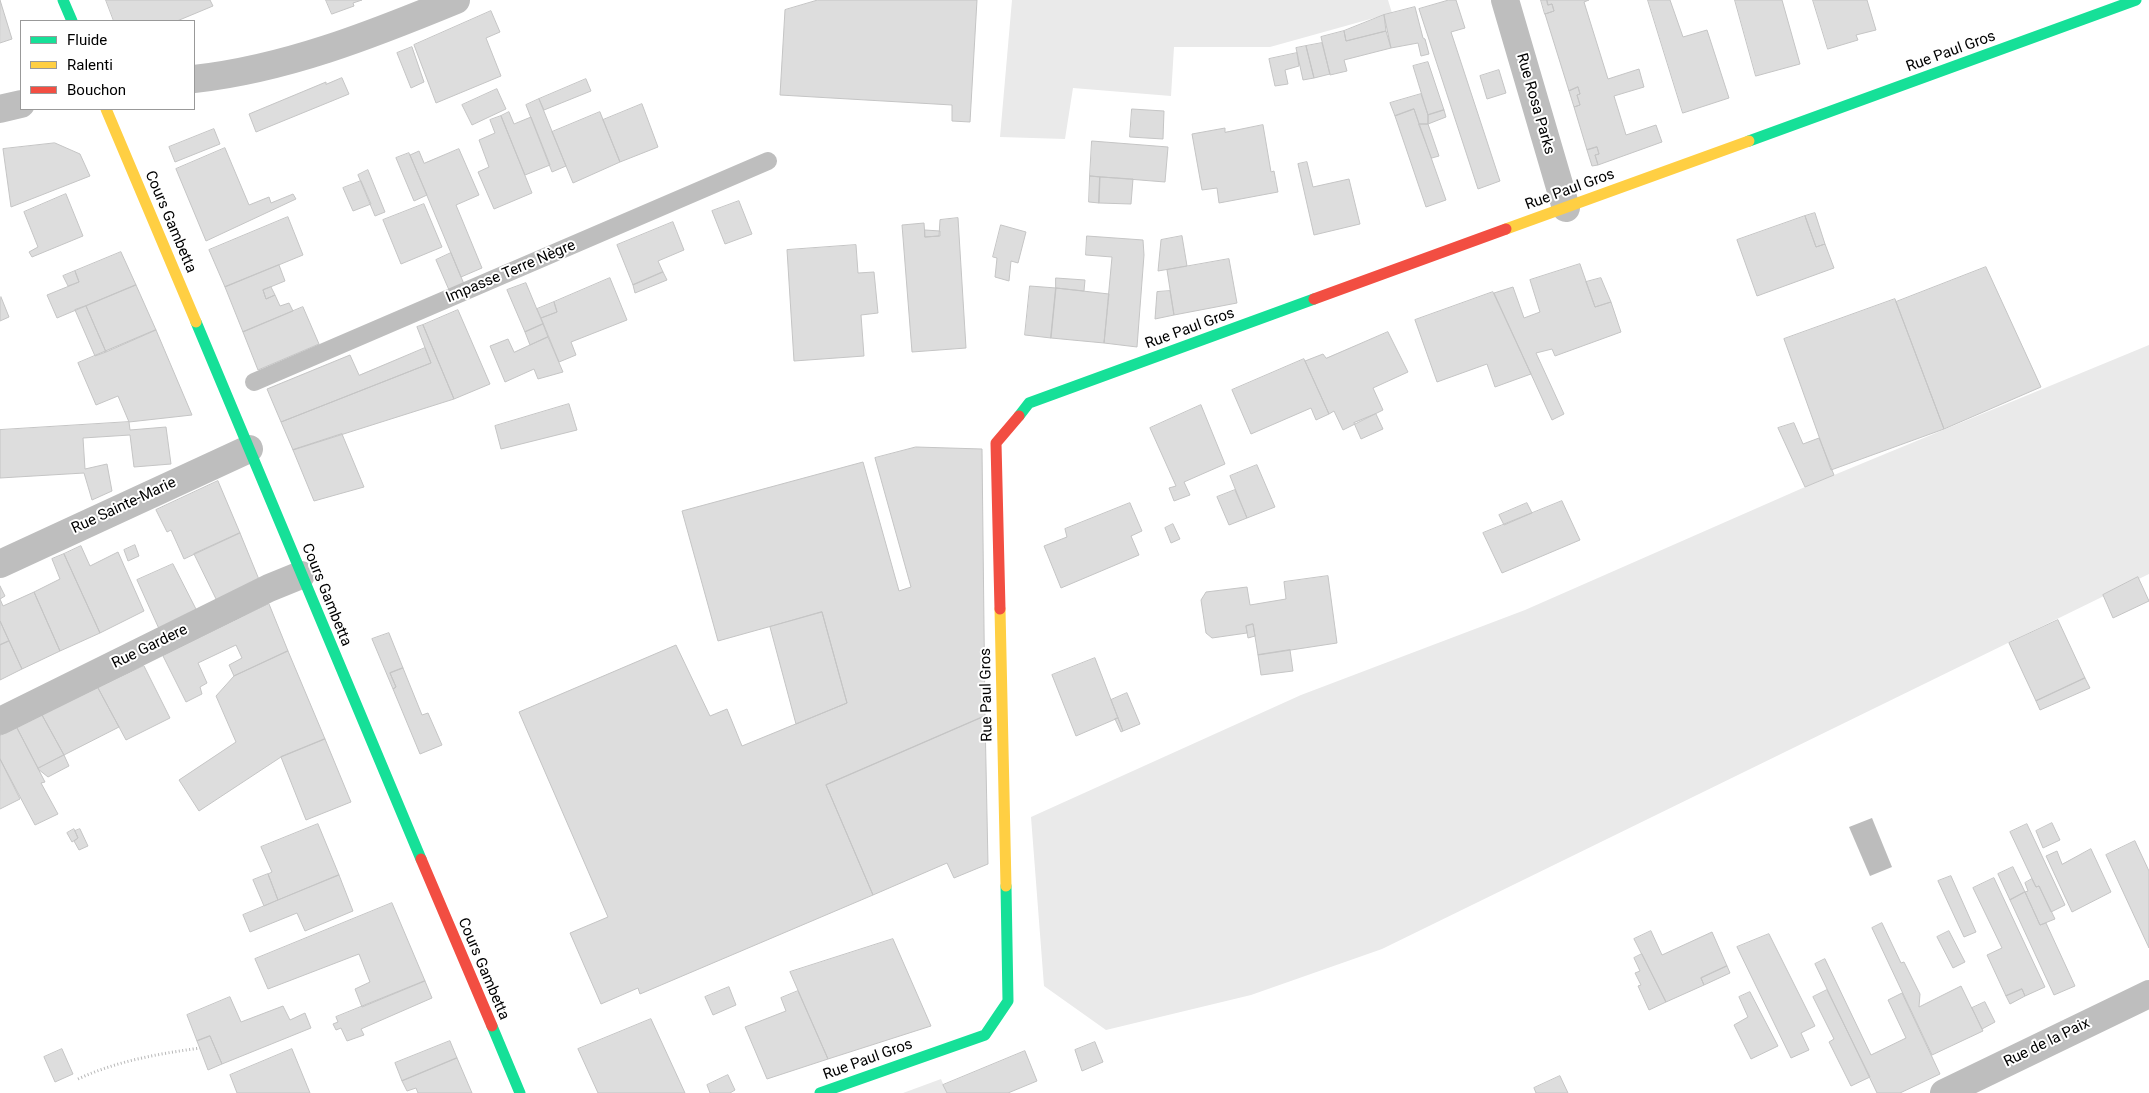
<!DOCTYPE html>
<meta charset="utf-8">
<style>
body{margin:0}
#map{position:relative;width:2149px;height:1093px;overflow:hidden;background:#fff;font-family:Roboto,sans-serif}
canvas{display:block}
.legend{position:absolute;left:20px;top:20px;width:175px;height:90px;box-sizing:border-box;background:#fff;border:1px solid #999;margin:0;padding:6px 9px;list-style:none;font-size:15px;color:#000}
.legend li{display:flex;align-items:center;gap:10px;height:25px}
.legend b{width:25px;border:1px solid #999}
</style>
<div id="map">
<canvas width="2149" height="1093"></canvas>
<ul class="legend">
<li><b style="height:6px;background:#16e098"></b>Fluide</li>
<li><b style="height:6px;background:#ffcf43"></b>Ralenti</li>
<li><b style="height:6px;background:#f24e42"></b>Bouchon</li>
</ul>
</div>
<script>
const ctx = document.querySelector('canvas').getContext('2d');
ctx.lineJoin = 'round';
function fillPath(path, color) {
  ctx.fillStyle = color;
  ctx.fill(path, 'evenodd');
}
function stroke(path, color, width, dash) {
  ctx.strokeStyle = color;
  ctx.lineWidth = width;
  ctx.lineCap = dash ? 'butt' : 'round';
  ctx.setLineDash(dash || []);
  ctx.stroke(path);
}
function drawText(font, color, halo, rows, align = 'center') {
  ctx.font = font + ' Roboto,sans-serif';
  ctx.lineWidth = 4;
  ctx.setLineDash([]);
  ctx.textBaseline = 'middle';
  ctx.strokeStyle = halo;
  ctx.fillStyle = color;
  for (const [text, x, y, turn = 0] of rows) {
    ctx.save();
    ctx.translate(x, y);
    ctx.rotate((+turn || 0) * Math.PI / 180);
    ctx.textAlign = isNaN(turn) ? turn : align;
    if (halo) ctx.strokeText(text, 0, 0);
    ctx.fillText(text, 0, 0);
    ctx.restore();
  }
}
fillPath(new Path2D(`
 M1012 0H1388L1392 13 1270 47H1174L1171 96 1073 88 1065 139 1000 137Z
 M2149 345V574L1382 949 1251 995 1106 1030 1044 986 1031 817 1301 695 1525 610 1805 487Z
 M941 1079 947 1093H903Z`), '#eaeaea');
fillPath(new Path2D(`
 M1872 818 1892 867 1870 876 1849 827Z`), '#bcbcbc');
const building = new Path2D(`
 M0 0 12 39 0 43Z
 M106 0H210L213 6 177 21H114Z
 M326 0H362L353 3 354 6 332 14Z
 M818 0H977L970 122 952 121V105L780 95 785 10Z
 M1449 0H1456L1465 28 1451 32 1500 181 1478 189 1419 9Z
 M1541 0H1547L1548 5 1552 4 1554 11 1545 14Z
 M1547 0H1589L1584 2 1608 79 1639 69 1644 87 1614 96 1626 135 1656 125 1662 142 1598 165 1595 155 1599 154 1597 147 1587 150 1574 107 1580 105 1577 95 1580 94 1578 87 1569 91 1545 14 1554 11 1552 4 1548 5Z
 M1648 0H1670L1683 37 1707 30 1729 98 1683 113Z
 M1735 0H1782L1800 64 1756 76Z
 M1813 0H1867L1876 30 1856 35 1858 40 1828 49Z
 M1415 7 1423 38 1425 39 1429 54 1421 56 1418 43 1391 48 1384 15Z
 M491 11 500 32 486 38 501 76 436 103 414 45Z
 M1384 15 1386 31 1346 41 1344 31Z
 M1344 31 1346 41 1386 31 1391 48 1344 60 1347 71 1330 75 1321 37Z
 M1322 43 1330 74 1314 78 1306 46Z
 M1306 46 1314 78 1303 80 1296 48Z
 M412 47 424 82 411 88 397 53Z
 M1297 53 1299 66 1285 70 1288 84 1275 86 1269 59Z
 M1428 62 1444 110 1428 115 1413 66Z
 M1499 70 1506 93 1487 99 1480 76Z
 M342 78 349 94 256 132 249 114 326 82V84Z
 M586 79 591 91 544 110 539 99Z
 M1578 87 1580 94 1577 95 1580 105 1574 107 1569 91Z
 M497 89 506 109 472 125 462 105Z
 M1421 94 1428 115V124H1419L1414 109 1395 116 1390 103Z
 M539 99 566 166 552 172 526 105Z
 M642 104 658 147 620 162 603 120Z
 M1132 109 1164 111 1163 139 1130 137Z
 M1414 109 1446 200 1426 207 1395 116Z
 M1444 110 1446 117 1428 124V115Z
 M509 112 514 124 531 117 550 165 525 175 501 116Z
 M600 112 620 162 573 183 552 132Z
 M501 116 532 193 494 209 478 172 489 167 479 140 495 133 490 120Z
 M1419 124H1428L1439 156 1432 158Z
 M1263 125 1271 172 1274 171 1278 192 1219 203 1217 188 1202 190 1192 134 1225 128V132Z
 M214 129 220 144 175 162 169 147Z
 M1092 141 1168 147 1165 182 1090 176Z
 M55 143 80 154 90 176 11 207 3 149Z
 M1597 147 1599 154 1595 155 1598 165 1592 166 1587 150Z
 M225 148 249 205 269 197 271 203 293 194 296 199 206 241 176 169Z
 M459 149 479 195 456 205 482 268 461 277 410 155 419 151 424 163Z
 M409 153 427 195 414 201 396 158Z
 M1307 162 1313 187 1349 179 1360 224 1314 235 1298 164Z
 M368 170 385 212 375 216 358 175Z
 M1090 176 1100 177 1099 203 1089 202Z
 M1100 177 1133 179 1131 204 1099 203Z
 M361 181 371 204 353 211 343 188Z
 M66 194 83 236 32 257 29 252 38 247 24 212Z
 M739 201 752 234 725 244 712 211Z
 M424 204 442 247 401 264 383 220Z
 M1815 213 1825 244 1816 247 1805 216Z
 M1805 216 1816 247 1825 244 1834 268 1757 296 1737 240Z
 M288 217 303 255 225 287 209 250Z
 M958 218 966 348 912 352 902 225 924 223 925 237 939 236 940 220Z
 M673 222 684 250 658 261 663 272 633 285 617 245Z
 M1001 225 1026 232 1018 263 1011 261 1009 281 995 277 997 258 993 257Z
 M925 230 940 231V236L925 237Z
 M1087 236 1143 240 1144 255 1137 347 1104 343 1112 257 1086 255Z
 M1182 236 1187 266 1158 271 1161 240Z
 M856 245 858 273 874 272 878 313 861 315 864 356 794 361 787 250Z
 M121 252 136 285 57 318 47 295 79 282 75 271Z
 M451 253 464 284 449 290 436 260Z
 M1229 259 1237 303 1174 315 1167 270Z
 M1580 264 1595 307 1611 302 1621 332 1555 356 1552 349 1536 353 1564 414 1552 420 1494 293 1513 287 1524 318 1540 312 1530 280Z
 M279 265 285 281 263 290 266 299 275 295 280 306 289 303 293 311 243 332 225 287Z
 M1986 267 2041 387 1944 429 1896 302Z
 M75 271 79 282 68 286 63 276Z
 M663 272 667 280 635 293 633 285Z
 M610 278 627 320 571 342 576 355 559 362 541 318 557 312 554 302Z
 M1056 278 1085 280 1084 291 1056 288Z
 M1601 278 1611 302 1595 307 1586 282Z
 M526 283 543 324 525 332 507 290Z
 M136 285 156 330 106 352 86 306Z
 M1030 286 1056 288 1051 338 1025 335Z
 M271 287 275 295 266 299 263 290Z
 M1056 288 1109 294 1104 343 1051 338Z
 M1170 291 1174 315 1155 319 1157 292Z
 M1493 292 1531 374 1495 387 1487 364 1437 382 1415 320Z
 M1 297 9 317 0 321V298Z
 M1895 299 1944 429 1831 470 1784 339Z
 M554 302 557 312 541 318 537 309Z
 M86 306 106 352 95 356 75 310Z
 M303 307 319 344 258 370 243 332Z
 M458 310 490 384 454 399 423 325Z
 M543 324 548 337 530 345 525 332Z
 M423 325 454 399 293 450 281 422 431 363 417 327Z
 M156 330 192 415 129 422 118 396 96 405 78 363Z
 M1388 332 1408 372 1373 388 1383 410 1343 430 1334 411 1329 414 1305 361 1323 354 1326 358Z
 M548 337 563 372 538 379 534 369 505 382 490 346 508 339 514 352Z
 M425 348 431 363 281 422 267 389 350 355 359 375Z
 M1304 359 1329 414 1316 420 1311 408 1251 434 1232 390Z
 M569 404 577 430 501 449 495 426Z
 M1201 405 1225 464 1184 482 1190 495 1174 501 1169 488 1176 486 1150 428Z
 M1376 414 1383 429 1361 439 1354 423Z
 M129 422 130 430 166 427 171 464 134 467 130 435 83 438 85 469 107 464 112 491 92 500 84 473 0 478V430Z
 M1794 423 1803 444 1819 438 1834 475 1805 487 1778 428Z
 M342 434 364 487 314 501 293 450Z
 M916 447 982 449 985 716 826 785 873 895 640 994 638 988 601 1004 570 933 608 917 519 712 676 645 710 716 727 709 742 746 847 703 822 612 718 641 682 511 863 462 899 591 911 587 875 458Z
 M1257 465 1275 507 1247 518 1230 476Z
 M218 481 240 533 184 559 171 530 167 532 156 510Z
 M1235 490 1247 518 1229 525 1217 497Z
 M1562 501 1580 540 1502 573 1483 533Z
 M1130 503 1142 531 1131 536 1139 555 1061 588 1044 546 1067 537 1065 529Z
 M1527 503 1532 513 1504 525 1499 515Z
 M1173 524 1180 539 1171 543 1165 528Z
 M240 533 260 582 218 603 194 554Z
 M135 545 139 556 128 561 124 550Z
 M81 546 90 566 118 552 144 611 100 633 64 554Z
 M64 554 100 633 60 651 34 592 60 579 52 559Z
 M173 564 198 613 160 631 137 580Z
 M1328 576 1337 643 1258 655 1253 624 1246 626 1247 633 1212 638 1206 633 1201 600 1206 592 1247 587 1250 605 1286 599 1284 582Z
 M2138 577 2149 601 2113 618 2103 595Z
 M0 586 5 596 0 599 3 606 34 592 60 651 22 669 0 621Z
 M269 604 288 651 234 676 229 665 242 658 236 645 198 663 207 683 200 687 202 694 186 702 163 656Z
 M822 612 847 703 796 724 770 627Z
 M2058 620 2085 678 2036 701 2009 643Z
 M0 621 9 641 0 645Z
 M1253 624 1255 636 1248 638 1246 626Z
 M389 633 403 668 390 673 396 687 393 689 372 639Z
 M9 641 22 669 0 680V645Z
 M1290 650 1293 671 1261 675 1258 655Z
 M288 651 325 739 281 757 199 811 179 780 236 742 216 696 234 676Z
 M1095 658 1118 718 1076 736 1052 675Z
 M144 666 170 718 126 740 98 688Z
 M403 668 422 715 428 713 442 745 420 754 393 689 396 687 390 673Z
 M2085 678 2090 688 2040 710 2036 701Z
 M98 688 119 727 64 755 42 715Z
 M1127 693 1140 724 1123 731 1111 700Z
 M42 715 64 755 38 768 17 728Z
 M985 716 988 864 954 878 947 863 873 895 826 785Z
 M1118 718 1123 731 1121 732 1115 719Z
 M17 728 45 782 41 783 58 814 35 825 0 759V736Z
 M325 739 351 802 306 820 281 757Z
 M64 755 69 766 48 777 38 769Z
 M0 759 20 799 0 809Z
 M2052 823 2060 840 2043 848 2036 831Z
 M318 824 339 875 278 900 268 874 272 872 261 847Z
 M2027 824 2065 905 2051 912 2039 886 2036 887 2010 832Z
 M74 829 78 838 72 842 67 833Z
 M80 829 88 846 79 850 74 841 78 838 75 831Z
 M2135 841 2149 871V948L2106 855Z
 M2091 849 2111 892 2072 912 2046 856 2057 851 2062 864Z
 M2013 867 2025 892 2010 900 1998 874Z
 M268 874 278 900 264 906 253 880Z
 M339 875 353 911 305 931 297 913 250 932 243 915Z
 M1951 876 1976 932 1964 937 1938 881Z
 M1994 878 2045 987 2025 996 2022 989 2006 996 1987 955 2002 948 1973 888Z
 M2032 879 2036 887 2039 886 2055 919 2040 925 2025 892 2028 891 2025 883Z
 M2025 892 2040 925 2046 923 2075 986 2054 995 2010 900Z
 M392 903 425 981 362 1007 355 989 370 982 359 954 268 989 255 959Z
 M1882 923 1901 963 1904 962 1920 994 1919 1007 1961 986 1983 1031 1932 1055 1872 928Z
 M1651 931 1662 955 1712 932 1727 966 1701 978 1704 985 1666 1002 1634 939Z
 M1949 931 1965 962 1953 968 1937 937Z
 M1769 934 1815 1026 1801 1033 1809 1050 1791 1058 1737 947Z
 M893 939 931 1026 828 1059 790 972Z
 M1642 954 1666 1002 1649 1010 1638 986 1641 985 1635 973 1640 971 1634 958Z
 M1825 959 1871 1055 1906 1038 1888 1000 1902 993 1940 1074 1900 1093H1877L1815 964Z
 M1727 966 1730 973 1704 985 1701 978Z
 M425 981 432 998 361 1029 364 1035 347 1041 341 1028 336 1030 333 1024 338 1022 336 1017Z
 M729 987 736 1005 713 1015 705 997Z
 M2022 989 2025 996 2010 1004 2006 996Z
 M1827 990 1870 1077 1851 1086 1829 1042 1834 1039 1813 997Z
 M798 991 828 1059 767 1079 745 1027 786 1011 781 998Z
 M1750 992 1778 1046 1751 1059 1734 1025 1748 1017 1739 997Z
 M230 997 241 1022 283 1006 290 1020 305 1013 311 1028 222 1064 210 1036 197 1041 187 1015Z
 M1985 1002 1995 1022 1982 1029 1972 1008Z
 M651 1019 685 1093H598L578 1049Z
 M210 1036 222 1064 208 1070 197 1041Z
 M450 1041 457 1058 402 1081 395 1063Z
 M1095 1042 1103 1062 1082 1071 1075 1050Z
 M62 1049 73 1074 55 1082 44 1057Z
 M292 1049 310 1093H237L230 1075Z
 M1025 1051 1037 1081 1008 1093H947L943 1085Z
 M457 1058 472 1093H418L416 1088 407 1091 402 1081Z
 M728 1075 735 1090 730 1093H710L707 1085Z
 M1560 1076 1568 1093H1536L1534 1088Z`);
fillPath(building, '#ddd');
stroke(building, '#c5c5c5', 1);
stroke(new Path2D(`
 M78 1079C117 1061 157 1054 200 1048`), '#b8b8b8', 3, [1, 2.5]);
stroke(new Path2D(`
 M254 382 768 161`), '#bebebe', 18);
stroke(new Path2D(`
 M1505 0 1566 208
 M194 79C285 69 371 35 456 0
 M0 109 21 104
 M0 564 249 449
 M0 721 269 588 301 575
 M1944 1093 2149 994`), '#bebebe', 28);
stroke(new Path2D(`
 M63 0 72 21
 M1749 141 2136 0
 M196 322 421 859
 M1019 416 1029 403 1314 299
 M492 1026 520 1093
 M820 1093 985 1035 1008 1001 1006 886`), '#16e098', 11);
stroke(new Path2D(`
 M106 109 196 322
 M1506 229 1749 141
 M1000 609 1006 886`), '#ffcf43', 11);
stroke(new Path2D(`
 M1314 299 1506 229
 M1000 609 996 443 1019 416
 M421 859 492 1026`), '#f24e42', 11);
drawText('15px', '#000', '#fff', [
 ["Rue Paul Gros",1951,52,-20],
 ["Rue Rosa Parks",1535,104,74],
 ["Rue Paul Gros",1570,190,-20],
 ["Cours Gambetta",170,222,67],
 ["Impasse Terre Nègre",511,272,-23],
 ["Rue Paul Gros",1190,329,-20],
 ["Rue Sainte-Marie",124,506,-25],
 ["Cours Gambetta",326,595,68],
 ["Rue Gardere",150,647,-26],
 ["Rue Paul Gros",987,695,-91],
 ["Cours Gambetta",483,969,67],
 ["Rue de la Paix",2047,1043,-26],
 ["Rue Paul Gros",868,1060,-20]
]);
</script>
